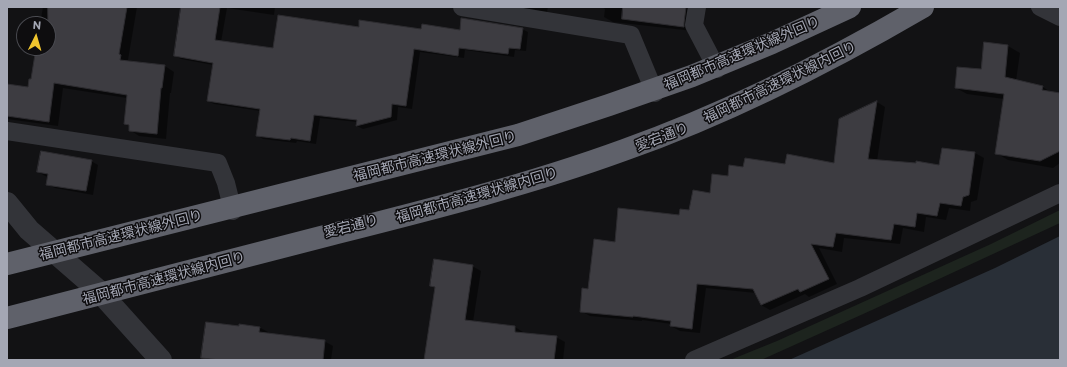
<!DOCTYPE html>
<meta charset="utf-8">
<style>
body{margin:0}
#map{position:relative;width:1067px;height:367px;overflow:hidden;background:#121214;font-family:Commissioner,sans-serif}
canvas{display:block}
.frame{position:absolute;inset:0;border:8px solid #a4a7b4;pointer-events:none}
.north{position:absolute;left:16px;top:16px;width:40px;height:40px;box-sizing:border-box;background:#0e0d0f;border:1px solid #4a4b51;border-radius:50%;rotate:5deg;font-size:11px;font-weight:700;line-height:16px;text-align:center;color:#a4a7b4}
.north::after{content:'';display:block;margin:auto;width:14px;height:18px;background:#f0c52e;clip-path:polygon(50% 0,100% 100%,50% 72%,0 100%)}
</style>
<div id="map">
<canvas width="1067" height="367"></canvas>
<div class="frame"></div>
<div class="north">N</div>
</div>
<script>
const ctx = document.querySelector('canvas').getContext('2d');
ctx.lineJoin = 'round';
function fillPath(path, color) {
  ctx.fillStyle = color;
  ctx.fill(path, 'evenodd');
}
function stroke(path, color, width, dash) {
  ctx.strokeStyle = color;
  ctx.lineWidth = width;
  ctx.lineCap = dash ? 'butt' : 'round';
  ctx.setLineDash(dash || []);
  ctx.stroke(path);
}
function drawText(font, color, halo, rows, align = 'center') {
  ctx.font = font + ' Commissioner,"Noto Sans JP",sans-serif';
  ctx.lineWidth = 3;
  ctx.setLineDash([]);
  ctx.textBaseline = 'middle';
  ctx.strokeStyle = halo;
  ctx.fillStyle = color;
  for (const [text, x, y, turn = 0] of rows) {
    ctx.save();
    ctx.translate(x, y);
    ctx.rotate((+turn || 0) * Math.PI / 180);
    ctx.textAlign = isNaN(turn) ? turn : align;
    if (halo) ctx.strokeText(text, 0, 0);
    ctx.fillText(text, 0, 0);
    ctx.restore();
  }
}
fillPath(new Path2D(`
 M1060 210V223L872 310 761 360H730L777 341 991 244Z`), '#1d241e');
fillPath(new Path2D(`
 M1060 236V360H789L995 268Z`), '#292f37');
fillPath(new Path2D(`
 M43 7H137L128 60 130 61V62L165 66 174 72 171 93H170L166 139 139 136 130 130V127L125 124 127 98 63 88 58 126 7 119V85L29 88 32 80 37 48H48V24H40Z
 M182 7H275L274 15 227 8 221 42 274 49 360 28 467 32 522 29 528 32 526 51 515 50 514 57 465 50 464 58 420 52 412 109 398 107 397 120 363 129 357 126V122L320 118 316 144 297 141 296 143 263 139 257 135 260 111 214 104 208 101 213 65 181 59 175 56Z
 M511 7H548L547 12Z
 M602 7H698L693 31 613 22 604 17 605 9Z
 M985 43 1008 46 1020 53 1016 81 1043 87 1052 93 1060 94V163L1053 168 1008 160 996 153 1004 99 967 94 956 88 982 71Z
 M877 102 885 107 877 161 940 166 943 149 975 153 984 158 977 200 971 202 970 211 949 208 946 220 926 217 924 232 903 228 900 244 844 238 842 252 819 248 837 284 809 297 805 294 770 310 761 305 756 293 706 288 700 333 680 331 671 326 672 324 642 320V321L590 316 581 311 589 290 616 243 690 212 729 178 744 168 786 165H835Z
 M91 161 98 165 93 195 55 188 47 184 49 177 45 176 38 172Z
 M472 266 481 271 473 322 515 327 523 332V334L556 337 565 342 563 360H425L436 288 431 286Z
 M259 327 268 332 267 334 324 341 333 346 331 360H333H207L202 357 239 328Z`), '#0007');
const building = new Path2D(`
 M48 7H127L119 54 121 55 120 60 165 65 162 88H161L157 134 129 131V125L124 124 127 95 54 83 49 122 7 116V84L28 87 29 79H31L36 48H48Z
 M181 7H220L215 40 273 48 278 15 359 27V20L421 29 422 24 460 30 461 18 523 28 520 49 509 48 508 54 459 48 458 56 414 49 406 106 392 104 391 117 356 126 357 120 314 115 310 141 291 138 290 140 256 136 260 109 207 101 213 63 174 56Z
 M623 7H686L684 23V27L622 19Z
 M984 42 1008 45 1005 77 1043 86 1042 90 1060 93V151L1040 161 995 154 1004 94 955 88 957 67 981 69Z
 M877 101 868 159 916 163V161L939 165 942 148 975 152 969 195 963 197 961 206 940 203 937 216 917 213 915 227 894 224 891 240 836 233 833 247 811 244 829 279 800 292 798 289 761 305 753 289 697 284 692 329 670 326 671 321 633 316V317L580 312 582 288 588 289 594 239 615 242 618 208 679 215 680 209 689 210 693 190 710 193 712 174 728 176 729 165 743 167 745 158 785 164 787 154 834 163 839 119Z
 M41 151 92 160 86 191 46 185 48 174 37 172Z
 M434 259 473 265 465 320 515 326V332L557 336 554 360H424L435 287 430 286Z
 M206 322 239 326V324L260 327 259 332 325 340 323 360H220L201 358Z`);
fillPath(building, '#3d3c41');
stroke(building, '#2d2c30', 1);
stroke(new Path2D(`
 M462 7 631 35 655 93
 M697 7 694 25 717 69
 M1040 7 1060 17
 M7 131 218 163 226 183 233 211
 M694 360 860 288 1060 193`), '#333439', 18);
stroke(new Path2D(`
 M7 203 29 230 98 290 161 360`), '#333439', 22);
stroke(new Path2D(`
 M7 264 518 135 609 105 692 76 772 43 850 7
 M7 318C114 291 221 263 329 235 428 210 528 185 624 150 729 113 827 63 923 7`), '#5f616a', 22);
drawText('14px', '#a4a7b4', '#0e0d0f', [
 ["福岡都市高速環状線外回り",742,53,-23],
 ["福岡都市高速環状線内回り",780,82,-26],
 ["愛宕通り",662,137,-21],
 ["福岡都市高速環状線外回り",435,156,-14],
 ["福岡都市高速環状線内回り",477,195,-16],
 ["愛宕通り",351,226,-14],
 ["福岡都市高速環状線外回り",121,235,-14],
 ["福岡都市高速環状線内回り",164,278,-15]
]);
</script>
